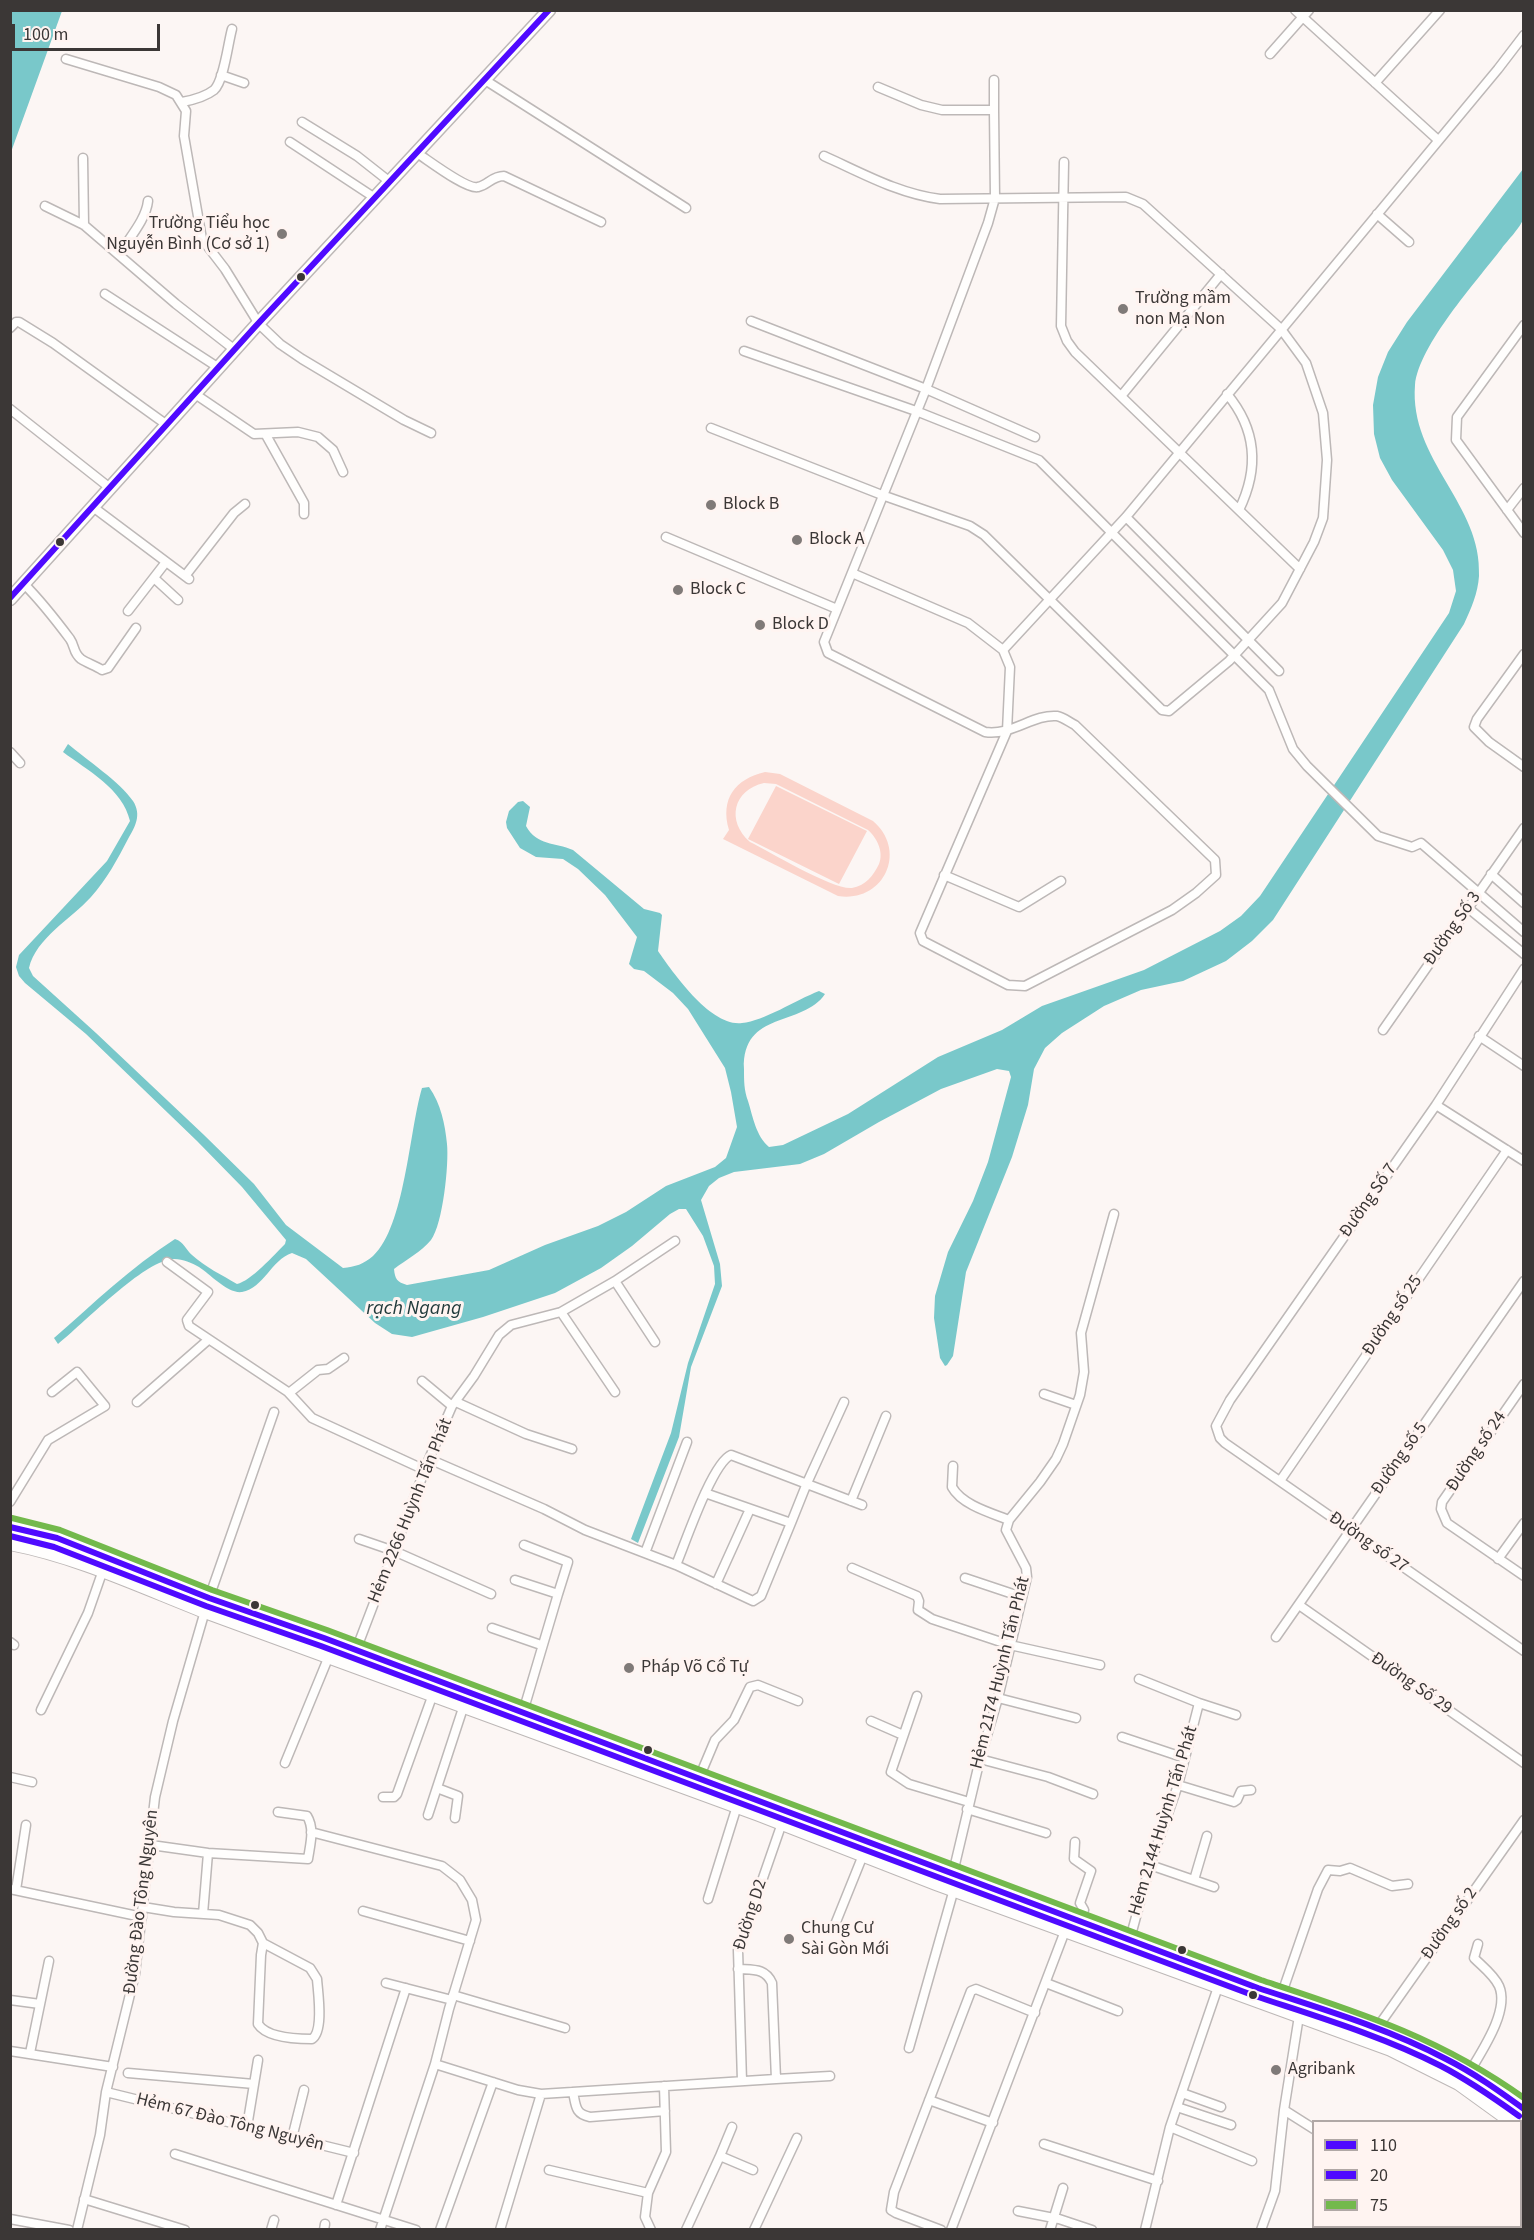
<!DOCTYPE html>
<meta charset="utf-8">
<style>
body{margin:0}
#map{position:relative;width:1534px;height:2240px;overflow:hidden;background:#fcf6f4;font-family:"Source Sans 3",sans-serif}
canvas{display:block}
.frame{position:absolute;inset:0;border:12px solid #3b3736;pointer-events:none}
.legend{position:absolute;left:1312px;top:2120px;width:210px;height:108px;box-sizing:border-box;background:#fff4f1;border:2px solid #b1a8a6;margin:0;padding:8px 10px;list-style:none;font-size:18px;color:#3b3736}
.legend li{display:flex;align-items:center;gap:12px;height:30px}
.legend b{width:30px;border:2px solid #b1a8a6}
.scale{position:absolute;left:12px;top:24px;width:148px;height:27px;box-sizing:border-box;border:3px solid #3b3736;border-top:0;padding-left:8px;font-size:18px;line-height:21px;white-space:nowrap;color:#3b3736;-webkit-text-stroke:4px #fff4f1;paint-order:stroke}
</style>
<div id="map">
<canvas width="1534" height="2240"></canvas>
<div class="frame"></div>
<ul class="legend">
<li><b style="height:8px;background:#4f0aff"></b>110</li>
<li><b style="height:8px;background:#4f0aff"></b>20</li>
<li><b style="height:8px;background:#73b94c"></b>75</li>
</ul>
<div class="scale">100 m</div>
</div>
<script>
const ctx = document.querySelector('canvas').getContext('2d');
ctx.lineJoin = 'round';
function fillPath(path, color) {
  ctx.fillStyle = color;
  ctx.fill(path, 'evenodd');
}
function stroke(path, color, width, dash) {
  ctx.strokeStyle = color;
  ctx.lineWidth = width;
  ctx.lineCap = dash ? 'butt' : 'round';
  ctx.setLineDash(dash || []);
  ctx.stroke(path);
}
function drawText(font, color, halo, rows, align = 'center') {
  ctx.font = font + ' "Source Sans 3",sans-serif';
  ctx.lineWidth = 6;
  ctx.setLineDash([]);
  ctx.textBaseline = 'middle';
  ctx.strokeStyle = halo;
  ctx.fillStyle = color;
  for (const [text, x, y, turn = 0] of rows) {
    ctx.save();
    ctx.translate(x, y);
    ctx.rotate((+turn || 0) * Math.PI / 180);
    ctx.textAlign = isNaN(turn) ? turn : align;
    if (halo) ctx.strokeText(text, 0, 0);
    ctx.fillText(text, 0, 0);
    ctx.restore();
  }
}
fillPath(new Path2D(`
 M765 772 780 774 873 821C908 851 884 903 838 896L723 839 729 830C720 799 735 779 765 772ZM764 783 776 784 868 830C877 838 884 852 879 864 874 875 865 886 852 888 833 890 770 852 750 842 726 821 733 790 764 783Z
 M776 786 867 831 839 884 748 839Z`), '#fbd4cb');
fillPath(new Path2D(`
 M11 10 62 11 11 152 10 11Z
 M1523 169C1523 180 1526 210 1523 219 1521 227 1507 241 1502 248 1476 282 1419 345 1415 385 1409 460 1483 505 1479 576 1478 593 1471 609 1464 624L1273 920 1252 941 1226 961 1183 981 1141 990 1104 1006 1062 1033 1045 1048 1034 1069 1028 1105 1012 1157 966 1272 953 1356 947 1365 945 1366 940 1358 934 1318 935 1296 948 1252 973 1201 988 1162 1011 1077 1009 1071 997 1069 941 1089 879 1122 824 1154 800 1164 734 1172 719 1178 709 1186 701 1200 720 1264 722 1286 691 1367 679 1437 638 1543 631 1539 671 1433 688 1363 715 1284 714 1266 703 1236 686 1209H679L670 1214 632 1246 601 1268 555 1293 483 1317 412 1337 392 1334 375 1323 306 1259 292 1253C271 1260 264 1288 242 1292 228 1294 210 1274 199 1267 190 1262 178 1257 168 1260 139 1266 83 1324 58 1344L54 1338C93 1304 131 1267 175 1239 184 1242 186 1250 192 1255 205 1267 222 1275 237 1284 251 1281 274 1255 285 1244L286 1240 242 1187 197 1141 86 1034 25 983 19 976 16 967 19 955 107 861 130 821C123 789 87 770 63 752L68 744C87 760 120 782 133 801 142 815 135 827 128 839 117 860 107 879 91 897 71 919 36 938 29 968L33 976 96 1033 204 1135 254 1184 286 1225 343 1268C355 1267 364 1264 373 1256 405 1226 409 1132 422 1088L429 1087C441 1104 445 1124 447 1144 449 1164 443 1224 431 1240 422 1251 406 1260 394 1269 395 1279 397 1282 407 1285L489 1270 545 1245 598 1226 626 1212 666 1186 715 1167 726 1158 737 1127 731 1092 725 1068 688 1009 673 993 644 971 634 969 629 964 637 937 605 895 578 869 563 859 536 857 520 848 507 828 506 822 509 811 518 802 523 801 530 807 526 826C537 846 555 842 573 850L644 909 660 913 662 915 658 951C674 974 711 1027 742 1023 764 1021 796 1000 819 991L825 994C803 1027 742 1010 744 1069 744 1081 744 1090 748 1101 753 1117 756 1136 769 1147L783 1145 848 1114 938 1057 1002 1030 1042 1006 1144 970 1220 931 1241 916 1260 896 1449 613 1456 591 1453 570 1443 550 1392 480 1380 458 1374 434 1373 405 1378 377 1388 352 1407 322Z`), '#79c8ca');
const minor = new Path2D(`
 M1295 10 1438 140
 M1270 54 1309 10
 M66 59 159 87 176 95 186 111 184 136 202 239 225 269 259 324 280 344 302 359 404 420 431 433
 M221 75 244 83
 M485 80 686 208
 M1375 83 1440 10
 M182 102C193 100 205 97 214 90 224 81 228 43 232 29
 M994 110V80
 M302 122 357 156 390 182
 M290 142 375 198
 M417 153C428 160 467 190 478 187 488 185 492 176 504 176L601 222
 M83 158 84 225
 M1064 162 1061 326 1067 341 1075 352 1300 569
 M45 206 84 225 176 304 235 350
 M1377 214 1409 242
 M119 255C128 239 146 220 148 201
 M105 294 219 368
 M751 321 926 389 1035 437
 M1524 325 1457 417 1456 440 1524 533
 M10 328 16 322H19L53 343 167 425
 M744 351 916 411 1039 460 1269 690 1293 749 1307 766 1378 836 1412 847 1421 843 1524 932
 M195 394 254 434 298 432 318 437 333 450 343 472
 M1227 394C1257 430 1259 469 1239 510
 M1122 395 1221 274
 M10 409 110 488
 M711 428 882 495 970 526 984 535 1162 710 1169 711 1229 661 1282 603 1314 542 1323 518 1327 460 1323 413 1306 363 1295 348 1281 329 1143 204 1126 197 940 199C899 194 862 173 824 156
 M266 435 304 503V514
 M93 507 189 579
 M1507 510 1524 488
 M1126 517 1279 671
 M666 537 837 609
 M852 573 968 623 1003 650 1010 667 1007 731 920 933 923 941 1008 985 1025 986 1172 910 1196 893 1216 875 1215 860 1075 725C1069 722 1063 717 1057 716 1033 714 1012 736 985 732L828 653 824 642 926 389 988 223 995 198 994 110H942L921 105 878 87
 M185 576 234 513 245 504
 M154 578 178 600
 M24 584C41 601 55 619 70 639 75 646 73 653 81 659 87 663 96 666 102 670L108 668 136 628
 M128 611 166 562
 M1003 650 1126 517 1498 69 1524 35
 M1524 654 1477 719 1474 727 1489 742 1524 767
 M10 752 20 763
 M1491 874 1524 903
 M944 875 1019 907 1061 881
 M1468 908 1524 954
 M1524 969 1436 1105 1230 1400 1216 1426 1220 1438 1225 1443 1524 1651
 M1383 1030 1524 828
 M1479 1036 1524 1066
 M1436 1105 1524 1161
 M167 1262 208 1292 187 1320 189 1326 288 1392 312 1418 425 1470
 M615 1281 655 1342
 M561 1312 615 1392
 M422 1381 452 1406
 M1524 1384 1442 1502 1441 1509 1447 1523 1524 1576
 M289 1393 318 1370 328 1369 344 1358
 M1044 1394 1076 1405
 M137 1402 208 1340
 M456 1402 526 1434 572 1449
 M429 1459 544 1509 585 1530 676 1565 753 1601 761 1596 791 1523
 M953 1466 952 1487C962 1505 991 1513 1009 1520
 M1280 1481 1507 1150
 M705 1493 791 1523 807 1483 844 1402
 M851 1501 886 1416
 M10 1502 48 1440 105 1406 77 1372 52 1392
 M359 1539 394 1551 491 1594
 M524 1545 568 1562 558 1594
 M645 1553 687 1442
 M1498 1559 1524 1523
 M676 1565C685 1544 712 1463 731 1455L862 1505
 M852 1568 917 1596 919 1601 918 1610 932 1619 1010 1645 1100 1665
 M965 1578 1022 1597
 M515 1580 558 1594 523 1712
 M716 1584 750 1509
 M209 1598 274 1412
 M1299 1605 1524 1763
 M492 1628 541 1645
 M1276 1637 1524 1281
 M10 1642 14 1645
 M356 1650 429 1459 452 1406 474 1376 499 1335 511 1325 561 1312 615 1281 675 1241
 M1139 1679 1199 1703 1236 1715
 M917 1696 891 1772 909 1784 969 1802
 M998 1698 1076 1718
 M41 1710 88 1613 103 1570
 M871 1721 903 1735
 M1122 1737 1185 1758
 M980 1759 1048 1777 1093 1794
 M285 1763 329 1656
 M10 1777 32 1782
 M699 1778 715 1740 734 1720 750 1687 758 1685 798 1701
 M1178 1785 1234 1802 1237 1800 1241 1791 1251 1790
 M437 1788 458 1796 455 1818
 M383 1797H394L397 1794 433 1694
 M967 1809 1046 1833
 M428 1815 464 1705
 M311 1832 442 1866 460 1880 472 1900 476 1920 449 2009 435 2064 380 2230
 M1075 1842 1074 1859 1091 1871 1080 1903 1084 1910 1080 1920
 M151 1845 208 1853 308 1859C310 1845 315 1829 307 1816L278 1812
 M1150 1865 1214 1887
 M953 1873 980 1759 998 1698 1027 1577 1026 1568 1006 1530 1009 1520 1040 1482 1056 1459 1063 1444 1080 1395 1084 1372 1081 1333 1114 1214
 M1194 1880 1207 1836
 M10 1889 142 1917
 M16 1890 26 1825
 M708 1899 737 1806
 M143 1907 174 1912 219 1915 250 1925 258 1933 263 1943 261 1955 258 2024C267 2038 296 2039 312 2039 324 2031 318 1993 317 1979L310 1968 263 1943
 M363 1911 470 1941
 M203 1914 208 1853
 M834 1927 863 1855
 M1130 1939 1150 1865 1178 1785 1199 1703
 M386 1983 452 2000
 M1046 1983 1118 2011
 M453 1995 565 2028
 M1281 1996 1318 1889 1328 1870 1340 1871 1350 1868 1392 1886 1408 1884
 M10 2000 40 2004
 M1299 2016 1284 2110 1314 2129
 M1377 2028 1524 1820
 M909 2048 954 1889
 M10 2051 113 2067
 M30 2053 49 1961
 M435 2064 518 2090 541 2094 776 2079 772 1983C765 1968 754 1970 738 1969
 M128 2073 254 2084
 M1469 2073C1481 2052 1510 2011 1499 1986 1494 1975 1483 1967 1474 1958L1478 1944
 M776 2079 830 2076
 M742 2081 738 1950 782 1823
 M106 2092 354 2153
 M573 2092C576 2106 575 2114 590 2117L665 2111
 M1182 2093 1221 2107
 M929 2100 993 2123
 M1177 2107 1231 2125
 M247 2127 258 2060
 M1170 2127 1252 2161
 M292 2138 304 2090
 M1044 2144 1158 2181
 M175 2154 416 2230
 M720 2156 732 2127
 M549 2170 648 2193 666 2152 664 2086
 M648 2193 645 2217 651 2230
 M84 2199 185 2230
 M336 2205 406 1988
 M1018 2211 1059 2219 1092 2230
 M10 2219 69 2230
 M77 2230 100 2135 106 2092 135 1974 155 1797 173 1721 205 1611
 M271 2230 274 2220
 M324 2230 325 2224
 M440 2230 493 2082
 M500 2230 541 2094
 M686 2230 720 2156 753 2170
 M754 2230 797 2138
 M941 2230 896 2213 891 2210 894 2192 971 1991 976 1989 1035 2013
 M951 2230 1065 1931
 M1050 2230 1063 2188
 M1145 2230 1170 2127 1218 1987
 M1261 2230 1275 2191 1284 2110`);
const secondary = new Path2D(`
 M10 599 254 328 549 10`);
const primary = new Path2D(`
 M10 1527 57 1538 209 1598 324 1638 1258 1988C1317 2008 1378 2025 1434 2053 1466 2068 1495 2088 1524 2109
 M10 1543C78 1556 141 1586 205 1611L759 1814 936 1883 1391 2049 1459 2083 1513 2122`);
stroke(minor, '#bdb8b7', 11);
stroke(secondary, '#bdb8b7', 15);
stroke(primary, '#bdb8b7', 16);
stroke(minor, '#fffefd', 8);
stroke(secondary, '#fffefd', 12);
stroke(primary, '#fffefd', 14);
stroke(new Path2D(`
 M10 598 254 328 549 10
 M10 1527 57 1538 209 1598 324 1638 1258 1988C1322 2009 1387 2028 1446 2059 1474 2073 1499 2091 1524 2109`), '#4f0aff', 6);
stroke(new Path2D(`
 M10 1536 54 1547 206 1606 321 1646 1255 1996C1318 2017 1382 2036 1441 2066 1468 2080 1494 2098 1519 2116`), '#4f0aff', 6);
stroke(new Path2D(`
 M12 1518 60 1530 212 1590 327 1630 1261 1980C1358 2012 1439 2037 1524 2098`), '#73b94c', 6);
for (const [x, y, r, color] of [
 [282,234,6,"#7f7a78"],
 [301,277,5,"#3b3736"],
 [1123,309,6,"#7f7a78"],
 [711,505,6,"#7f7a78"],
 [797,540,6,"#7f7a78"],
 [60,542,5,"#3b3736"],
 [678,590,6,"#7f7a78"],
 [760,625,6,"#7f7a78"],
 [255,1605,5,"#3b3736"],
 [629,1668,6,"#7f7a78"],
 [648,1750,5,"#3b3736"],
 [789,1939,6,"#7f7a78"],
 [1182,1950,5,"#3b3736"],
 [1253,1995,5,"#3b3736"],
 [1276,2070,6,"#7f7a78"]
]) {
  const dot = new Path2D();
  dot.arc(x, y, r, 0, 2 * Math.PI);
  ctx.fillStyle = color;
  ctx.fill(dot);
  stroke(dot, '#fff4f1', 2);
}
drawText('18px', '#3b3736', '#fff4f1', [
 ["Trường Tiểu học",270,224,"right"],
 ["Nguyễn Bình (Cơ sở 1)",270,245,"right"],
 ["Trường mầm",1135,299],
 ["non Mạ Non",1135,320],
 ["Block B",723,505],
 ["Block A",809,540],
 ["Block C",690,590],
 ["Block D",772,625],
 ["Pháp Võ Cổ Tự",641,1668],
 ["Chung Cư",801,1929],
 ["Sài Gòn Mới",801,1950],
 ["Agribank",1288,2070]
], 'left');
drawText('18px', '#3b3736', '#fff4f1', [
 ["Đường Số 3",1453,929,-55],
 ["Đường Số 7",1369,1201,-55],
 ["Đường số 25",1393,1316,-56],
 ["Đường số 24",1477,1452,-56],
 ["Đường số 5",1400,1459,-55],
 ["Hẻm 2266 Huỳnh Tấn Phát",411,1511,-68],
 ["Đường số 27",1368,1543,35],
 ["Hẻm 2174 Huỳnh Tấn Phát",1001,1673,-76],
 ["Đường Số 29",1411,1684,35],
 ["Hẻm 2144 Huỳnh Tấn Phát",1164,1821,-73],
 ["Đường Đào Tông Nguyên",142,1902,-83],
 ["Đường D2",751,1915,-72],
 ["Đường số 2",1450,1924,-55],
 ["Hẻm 67 Đào Tông Nguyên",230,2123,14]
]);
drawText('italic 20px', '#213a3b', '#fff4f1', [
 ["rạch Ngang",414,1310]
]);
</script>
